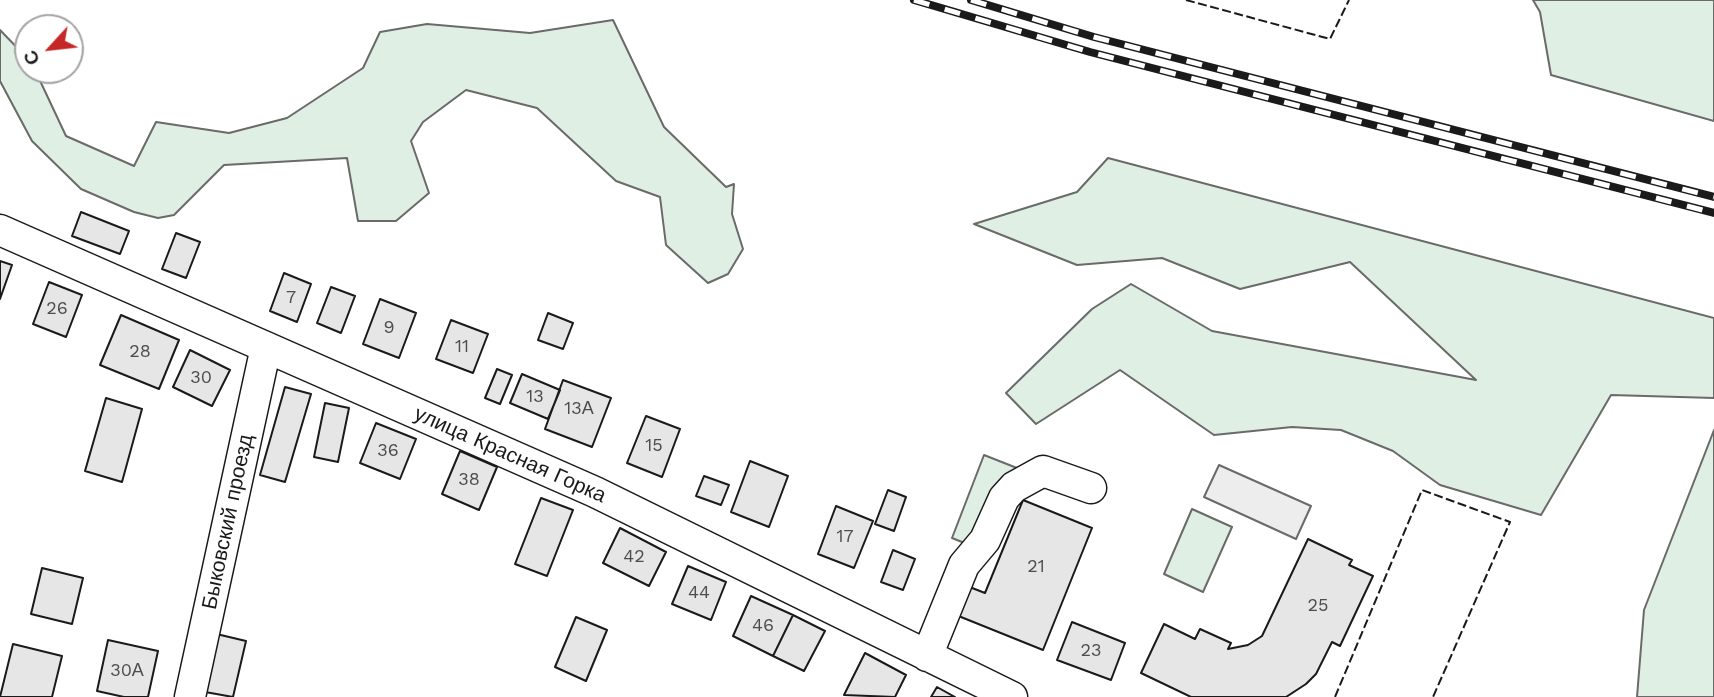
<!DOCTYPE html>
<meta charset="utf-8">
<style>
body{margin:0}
#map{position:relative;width:1714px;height:697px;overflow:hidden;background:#fff;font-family:"Work Sans",sans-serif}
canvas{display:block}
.north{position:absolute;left:14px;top:14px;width:70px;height:70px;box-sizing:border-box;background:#fff;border:2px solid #a3a3a3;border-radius:50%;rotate:243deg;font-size:19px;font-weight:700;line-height:28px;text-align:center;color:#1a1a1a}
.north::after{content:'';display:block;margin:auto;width:24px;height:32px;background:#c62828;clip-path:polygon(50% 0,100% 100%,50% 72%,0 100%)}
</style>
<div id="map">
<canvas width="1714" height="697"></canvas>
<div class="north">С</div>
</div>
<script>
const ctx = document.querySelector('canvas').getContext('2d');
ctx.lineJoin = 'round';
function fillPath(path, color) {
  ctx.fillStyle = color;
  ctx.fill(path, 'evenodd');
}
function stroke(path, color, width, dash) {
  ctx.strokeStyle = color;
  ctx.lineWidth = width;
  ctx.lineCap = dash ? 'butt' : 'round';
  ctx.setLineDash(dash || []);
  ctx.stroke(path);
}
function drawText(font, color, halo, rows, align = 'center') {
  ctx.font = font + ' "Work Sans",sans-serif';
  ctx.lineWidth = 5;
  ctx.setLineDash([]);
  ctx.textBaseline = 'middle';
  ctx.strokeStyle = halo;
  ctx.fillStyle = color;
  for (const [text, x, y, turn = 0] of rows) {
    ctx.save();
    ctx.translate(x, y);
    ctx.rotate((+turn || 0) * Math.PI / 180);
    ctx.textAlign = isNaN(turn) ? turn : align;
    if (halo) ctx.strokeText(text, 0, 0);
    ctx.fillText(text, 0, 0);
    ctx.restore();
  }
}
const green = new Path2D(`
 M1533 0H1714V121L1551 75 1540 12Z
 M613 20 664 127 726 187 734 184 732 214 743 249 728 274 708 283 666 245 660 197 616 181 537 108 466 90 423 122 411 141 429 193 396 221H358L347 158 224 165 174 215 158 218 134 212 81 189 32 141 0 81V30L28 59V70H35L66 136 134 166 156 122 229 133 287 118 363 68 380 32 427 24 530 33Z
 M1108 158 1714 318V398L1611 395 1541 515 1440 485 1393 451 1341 430 1292 427 1214 435 1120 370 1036 424 1006 393 1092 309 1131 284 1212 331 1476 380 1350 262 1240 289 1162 258 1077 265 974 224 1077 192Z
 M1714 430V697H1637L1644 610Z
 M984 455 1022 470 972 546 952 538Z
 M1192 509 1232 527 1203 592 1164 574Z`);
fillPath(green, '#e0efe3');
stroke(green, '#6a6a6a', 2);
const parking = new Path2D(`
 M1219 465 1311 506 1296 539 1204 497Z`);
fillPath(parking, '#ededed');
stroke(parking, '#6a6a6a', 2);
const building = new Path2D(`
 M81 212 129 231 120 254 72 236Z
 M176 233 200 242 186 278 162 269Z
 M0 261 12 265 0 299Z
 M284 273 311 284 297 322 270 311Z
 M49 282 82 295 66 337 33 324Z
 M331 287 355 296 341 333 317 323Z
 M380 299 416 313 399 358 363 344Z
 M548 313 573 323 563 349 538 340Z
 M121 315 179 340 159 389 100 365Z
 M451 320 488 334 473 373 436 359Z
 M190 350 230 370 212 406 173 387Z
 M497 369 512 375 500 404 485 398Z
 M522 374 560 390 548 419 510 403Z
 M563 380 611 398 592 447 545 429Z
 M285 387 311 394 285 482 260 475Z
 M106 398 142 409 122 482 85 471Z
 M325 403 349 408 338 462 314 457Z
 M646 416 680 429 662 477 627 463Z
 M376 423 416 439 400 479 360 463Z
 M460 451 497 467 479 510 442 494Z
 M750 461 788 476 769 527 731 512Z
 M704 476 729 485 721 505 696 496Z
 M888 490 906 497 894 531 875 524Z
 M541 498 573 510 547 576 515 564Z
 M1023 500 1092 528 1043 650 956 615 967 586 985 593Z
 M836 506 873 521 854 568 818 554Z
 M620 528 666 552 649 586 603 563Z
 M1308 539 1352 560 1349 565 1373 576 1340 646 1332 642 1316 674 1306 684 1286 697H1191L1141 673 1164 624 1195 639 1200 629 1231 643 1228 649 1248 645 1262 636Z
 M893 550 915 559 903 590 881 582Z
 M688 566 726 582 711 620 672 604Z
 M42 568 83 578 72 624 31 614Z
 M751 596 793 615 773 656 733 636Z
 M793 615 825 631 804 671 773 656Z
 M576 617 607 630 586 681 555 667Z
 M1072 622 1125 643 1111 680 1057 660Z
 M208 632 246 641 233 697 194 690Z
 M108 640 158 651 148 697H124L97 691Z
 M13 644 62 656 52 697H0Z
 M865 653 906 675 895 697 844 695Z
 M937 687 955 697H931Z`);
fillPath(building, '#e6e6e6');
stroke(building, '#1a1a1a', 2);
const minor = new Path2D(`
 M0 230 595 492 1012 697
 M927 656 964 565 985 540 1004 498 1014 487 1043 471 1091 488
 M190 697 266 347`);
stroke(minor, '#1a1a1a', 33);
stroke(minor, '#fff', 30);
const rail = new Path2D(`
 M914 0 1090 52 1714 213
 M971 0 1094 37 1714 197`);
stroke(rail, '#1a1a1a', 8);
stroke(rail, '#fff', 5, [16]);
stroke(new Path2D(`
 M1186 0 1330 39 1349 0
 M1335 697 1422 490 1510 522 1433 697`), '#1a1a1a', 2, [9, 3.5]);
drawText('18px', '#4d4d4d', null, [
 ["7",291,298],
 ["26",57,309],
 ["9",389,328],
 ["11",462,347],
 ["28",140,352],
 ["30",201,378],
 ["13",535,397],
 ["13А",579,409],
 ["15",654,446],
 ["36",388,451],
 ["38",469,480],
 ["17",845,537],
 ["42",634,557],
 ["21",1036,567],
 ["44",699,593],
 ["25",1318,606],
 ["46",763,626],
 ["23",1091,651],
 ["30А",127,671]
]);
drawText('21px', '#1a1a1a', '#fff', [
 ["улица Красная Горка",510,455,24],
 ["Быковский проезд",228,522,-78]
]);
</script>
